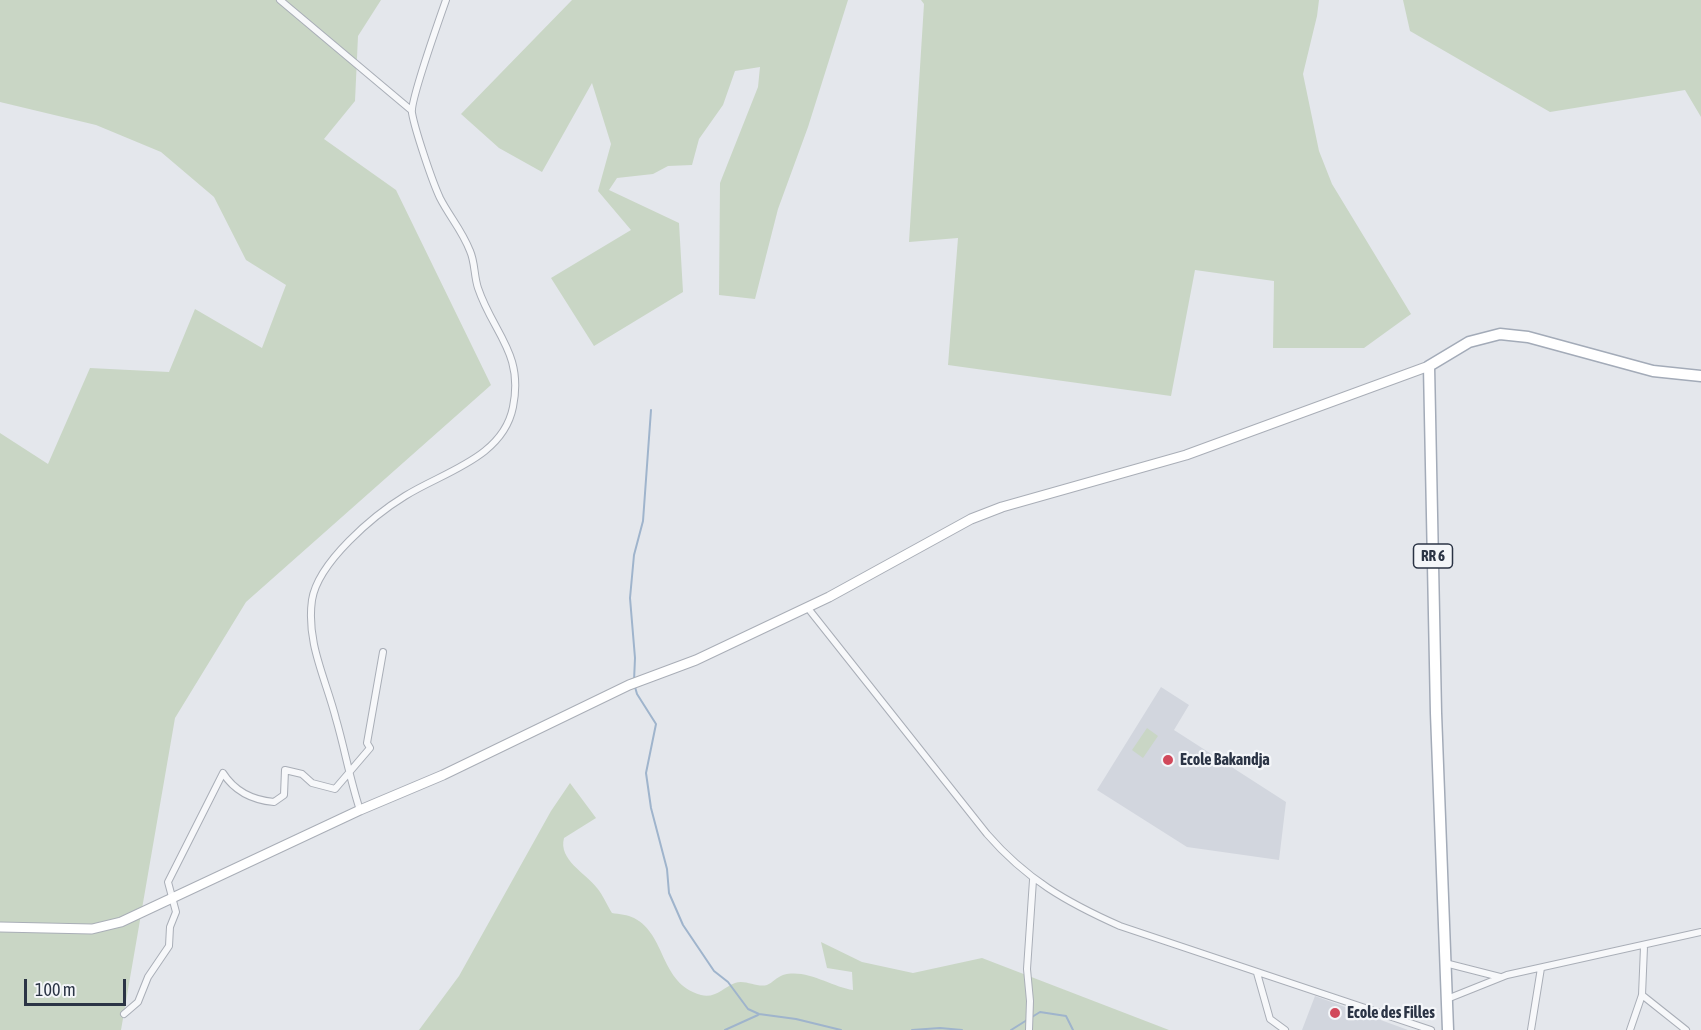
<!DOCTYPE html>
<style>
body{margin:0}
#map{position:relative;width:1701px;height:1030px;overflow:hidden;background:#e4e7ec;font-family:"Asap Condensed",sans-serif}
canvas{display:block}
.scale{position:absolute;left:24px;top:979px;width:102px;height:27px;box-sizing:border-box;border:3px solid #2b3445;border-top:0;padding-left:8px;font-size:18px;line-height:21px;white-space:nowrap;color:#2b3445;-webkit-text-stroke:4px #f4f6f9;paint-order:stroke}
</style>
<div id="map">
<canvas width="1701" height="1030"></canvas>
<div class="scale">100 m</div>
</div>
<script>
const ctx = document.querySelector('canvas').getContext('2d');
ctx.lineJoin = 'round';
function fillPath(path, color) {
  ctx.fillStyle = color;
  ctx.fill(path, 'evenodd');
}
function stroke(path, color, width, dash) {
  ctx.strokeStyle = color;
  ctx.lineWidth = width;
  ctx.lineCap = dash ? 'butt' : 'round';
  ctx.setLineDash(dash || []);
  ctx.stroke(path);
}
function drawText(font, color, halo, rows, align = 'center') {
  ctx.font = font + ' "Asap Condensed",sans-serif';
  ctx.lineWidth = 4.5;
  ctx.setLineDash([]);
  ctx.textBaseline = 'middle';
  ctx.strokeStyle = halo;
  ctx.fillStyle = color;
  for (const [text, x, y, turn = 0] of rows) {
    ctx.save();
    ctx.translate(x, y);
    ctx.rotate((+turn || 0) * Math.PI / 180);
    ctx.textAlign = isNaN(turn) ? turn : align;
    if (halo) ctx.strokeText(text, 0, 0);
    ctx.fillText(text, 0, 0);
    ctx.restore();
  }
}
fillPath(new Path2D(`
 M1161 687 1189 705 1174 730 1286 802 1279 860 1187 847 1097 790Z
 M1315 996 1408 1030H1302Z`), '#d2d6de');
fillPath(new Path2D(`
 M0 0H381L358 36 355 101 324 139 396 190 491 385 246 602 175 718 121 1030H0V433L48 464 90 368 169 372 195 309 262 348 286 285 246 260 214 197 161 152 96 125 0 102Z
 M572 0H848L808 127 778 209 755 299 719 295 720 183 758 87 760 67 735 71 723 105 699 139 692 165 668 166 653 174 617 178 609 190 679 223 683 292 594 346 551 278 631 230 598 191 611 144 592 83 542 172 499 148 461 114Z
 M921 0H1319L1317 16 1303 74 1319 151 1332 184 1411 314 1364 348H1273L1274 281 1195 270 1171 396 948 365 958 238 909 242 924 4Z
 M1403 0H1701V117L1685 90 1550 112 1410 31Z
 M1147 728 1158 736 1143 758 1132 750Z
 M570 783 596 818 564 838C558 860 586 873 597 888 603 895 607 905 612 913 619 914 628 915 634 918 667 935 659 983 701 995 715 999 724 987 735 983 745 979 757 988 767 985 772 983 777 977 783 975 806 968 832 987 853 990L852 972 827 968 821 942 862 962 913 973 982 958 1169 1030H419L459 976 551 811Z`), '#c9d6c5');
stroke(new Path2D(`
 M634 681 635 658 630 598 634 555 643 521 651 410
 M635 687 637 694 656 724 646 773 651 808 667 869 669 893 683 925 714 971 728 982 748 1009 759 1014 796 1019 841 1030
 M1032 1017 1040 1012 1066 1016 1073 1030
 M725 1030 758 1015
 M912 1030 940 1028 962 1030
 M1011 1030 1027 1020`), '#9fb4cc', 2);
const street = new Path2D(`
 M280 0 411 110
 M807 607 987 834C1026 879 1066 902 1120 926L1431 1030
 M360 810C350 780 345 750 336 719 326 679 306 643 312 600 318 562 374 515 405 496 443 472 503 458 513 407 524 353 493 333 478 288 474 276 475 262 470 251 462 230 449 216 440 198 432 181 415 130 412 113 410 102 440 17 446 0
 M1445 963 1500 977
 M1257 973 1270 1019 1285 1030
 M1642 995 1686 1030
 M1447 999 1507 975 1701 932
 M124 1014 138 1002 148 977 169 946 170 927 176 912 168 882 223 773C235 792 252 800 274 802L284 795 285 770 302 774 312 783 335 789 370 748 367 743 383 652
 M1029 1030 1030 1001 1027 969 1033 880
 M1531 1030 1541 968
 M1630 1030 1642 995 1644 947`);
const secondary = new Path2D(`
 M0 927 92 929 121 922 360 810 443 775 629 685 696 660 829 597 971 519 1002 507 1186 455 1429 366`);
const primary = new Path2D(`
 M1448 1030 1436 713 1429 366 1469 342 1500 334 1528 337 1653 371 1701 376`);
stroke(street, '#a9aeb7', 8);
stroke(secondary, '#a9aeb7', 11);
stroke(primary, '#a3abb8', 13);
stroke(street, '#f7f8fa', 6);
stroke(secondary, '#fff', 9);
stroke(primary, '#fff', 10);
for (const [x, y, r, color] of [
 [1168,760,6,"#d1495b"],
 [1335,1013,6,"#d1495b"]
]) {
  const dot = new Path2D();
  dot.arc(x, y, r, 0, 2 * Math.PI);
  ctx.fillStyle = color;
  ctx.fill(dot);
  stroke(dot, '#f4f6f9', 2);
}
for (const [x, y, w] of [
 [1433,556,39]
]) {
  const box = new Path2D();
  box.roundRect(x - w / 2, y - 12, w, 24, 4.5);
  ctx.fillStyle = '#f4f6f9';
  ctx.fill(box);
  stroke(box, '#2b3445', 1.5);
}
drawText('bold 15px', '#2b3445', null, [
 ["RR 6",1433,556]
]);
drawText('bold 16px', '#2b3445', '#f4f6f9', [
 ["Ecole Bakandja",1180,760],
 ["Ecole des Filles",1347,1013]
], 'left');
</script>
